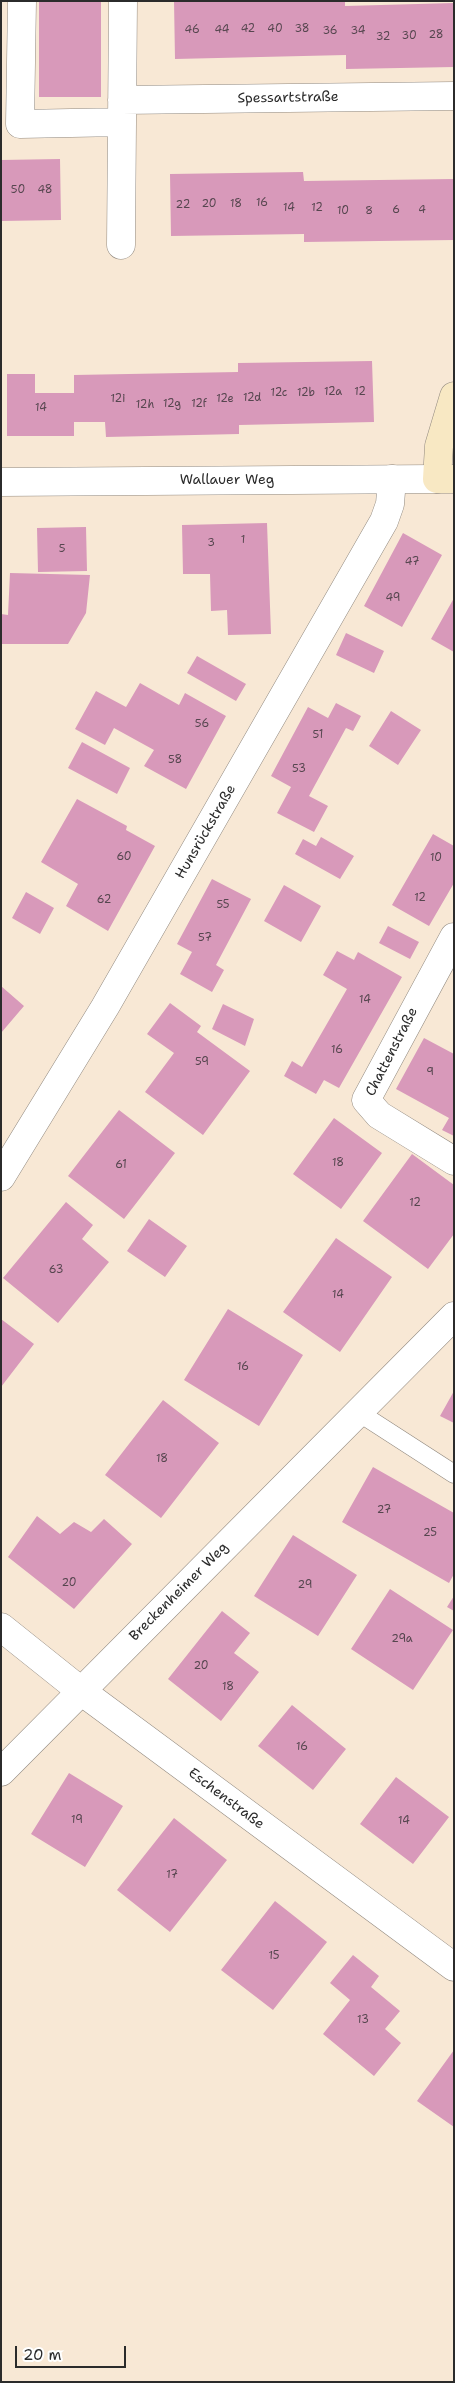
<!DOCTYPE html>
<meta charset="utf-8">
<style>
body{margin:0}
#map{position:relative;width:455px;height:2383px;overflow:hidden;background:#f8e8d5;font-family:"Shantell Sans",sans-serif}
canvas{display:block}
.frame{position:absolute;inset:0;border:2px solid #2b2b2b;pointer-events:none}
.scale{position:absolute;left:15px;top:2346px;width:111px;height:22px;box-sizing:border-box;border:2px solid #2b2b2b;border-top:0;padding-left:6px;font-size:15px;line-height:18px;white-space:nowrap;color:#2b2b2b;-webkit-text-stroke:4px #fff;paint-order:stroke}
</style>
<div id="map">
<canvas width="455" height="2383"></canvas>
<div class="frame"></div>
<div class="scale">20 m</div>
</div>
<script>
const ctx = document.querySelector('canvas').getContext('2d');
ctx.lineJoin = 'round';
function fillPath(path, color) {
  ctx.fillStyle = color;
  ctx.fill(path, 'evenodd');
}
function stroke(path, color, width, dash) {
  ctx.strokeStyle = color;
  ctx.lineWidth = width;
  ctx.lineCap = dash ? 'butt' : 'round';
  ctx.setLineDash(dash || []);
  ctx.stroke(path);
}
function drawText(font, color, halo, rows, align = 'center') {
  ctx.font = font + ' "Shantell Sans",sans-serif';
  ctx.lineWidth = 4;
  ctx.setLineDash([]);
  ctx.textBaseline = 'middle';
  ctx.strokeStyle = halo;
  ctx.fillStyle = color;
  for (const [text, x, y, turn = 0] of rows) {
    ctx.save();
    ctx.translate(x, y);
    ctx.rotate((+turn || 0) * Math.PI / 180);
    ctx.textAlign = isNaN(turn) ? turn : align;
    if (halo) ctx.strokeText(text, 0, 0);
    ctx.fillText(text, 0, 0);
    ctx.restore();
  }
}
fillPath(new Path2D(`
 M39 1H101V97H39Z
 M174 1H345V6L454 3V67L346 69V55L175 59Z
 M60 159 61 220 1 221V160Z
 M303 172 304 181 454 179V240L304 242V234L171 236 170 174Z
 M372 361 374 422 239 425V434L106 437 105 422H74V436H7V374H35V393H74V375L238 372V363Z
 M267 523 271 634 228 635 227 610 211 611 210 574H183L182 525Z
 M86 527 87 571 38 572 37 528Z
 M403 533 442 555 402 627 364 606Z
 M10 573 90 575 86 613 68 644H1V614L8 615Z
 M454 598V652L431 639Z
 M346 633 384 651 374 673 336 655Z
 M197 656 246 684 236 701 187 673Z
 M140 683 179 705 185 693 226 716 186 789 144 766 154 750 114 728 105 745 75 729 96 691 126 707Z
 M336 703 361 716 353 731 346 728 309 796 328 806 314 832 277 813 291 787 271 776 308 707 328 718Z
 M391 711 421 730 398 765 369 746Z
 M82 742 130 768 117 794 68 768Z
 M77 799 127 826 126 830 155 846 108 931 66 906 78 884 41 862Z
 M433 834 454 846V883L429 926 392 905Z
 M321 837 354 856 340 879 295 854 303 839 316 846Z
 M212 879 251 899 216 965 224 970 212 992 180 974 192 952 177 944Z
 M284 885 321 906 301 942 264 921Z
 M26 892 54 908 40 934 12 918Z
 M388 926 419 942 410 959 379 943Z
 M337 951 354 960 358 952 402 977 339 1088 324 1080 316 1094 284 1076 292 1061 302 1067 347 989 323 975Z
 M1 986 24 1006 1 1033Z
 M170 1003 201 1026 197 1032 250 1071 203 1135 145 1092 174 1053 147 1034Z
 M223 1004 254 1019 245 1046 212 1029Z
 M424 1038 454 1054V1136L442 1130 449 1118 396 1089Z
 M119 1110 175 1153 124 1219 68 1176Z
 M334 1118 382 1153 341 1209 293 1174Z
 M412 1154 454 1185V1234L428 1269 363 1221Z
 M66 1202 93 1225 82 1239 109 1262 58 1323 3 1278Z
 M149 1219 187 1246 165 1277 127 1251Z
 M336 1238 392 1277 340 1352 283 1312Z
 M228 1309 303 1355 259 1426 184 1380Z
 M1 1319 34 1344 1 1387Z
 M454 1391V1423L440 1416Z
 M163 1400 219 1443 161 1518 105 1475Z
 M373 1467 454 1513V1574L449 1583 342 1522Z
 M37 1516 60 1534 74 1522 91 1532 104 1519 132 1544 74 1609 8 1557Z
 M293 1535 357 1575 318 1636 254 1596Z
 M390 1589 453 1630 413 1690 351 1649Z
 M454 1596V1611L447 1607Z
 M222 1611 250 1633 234 1653 259 1672 221 1721 168 1679Z
 M292 1705 346 1749 313 1790 258 1746Z
 M69 1773 123 1806 85 1867 31 1834Z
 M396 1777 449 1817 413 1864 360 1824Z
 M174 1818 227 1860 170 1932 117 1890Z
 M275 1901 327 1942 273 2010 221 1970Z
 M353 1955 379 1976 371 1987 400 2011 385 2029 401 2043 374 2076 323 2034 350 2000 330 1983Z
 M454 2050V2127L417 2101Z`), '#d899ba');
const service = new Path2D(`
 M358 1412 454 1474`);
const minor = new Path2D(`
 M22 1 20 124 122 122
 M122 100 454 96
 M121 245 123 1
 M454 937 366 1100 379 1115 454 1161
 M1 1177 105 1007 384 521 390 504 392 479
 M1 1627 81 1691 454 1967
 M1 1772 454 1316`);
const tertiary = new Path2D(`
 M1 482 437 479`);
const secondary = new Path2D(`
 M454 396 439 446 437 479H454`);
stroke(service, '#928a80', 19);
stroke(minor, '#928a80', 29);
stroke(tertiary, '#928a80', 29);
stroke(secondary, '#928a80', 29);
stroke(service, '#fff', 18);
stroke(minor, '#fff', 28);
stroke(tertiary, '#fff', 28);
stroke(secondary, '#f8e8c3', 28);
drawText('11px', '#56464f', null, [
 ["42",248,29],
 ["40",275,29],
 ["38",302,29],
 ["46",192,30],
 ["44",222,30],
 ["36",330,31],
 ["34",358,31],
 ["28",436,35],
 ["30",409,36],
 ["32",383,37],
 ["50",18,190],
 ["48",45,190],
 ["16",262,203],
 ["20",209,204],
 ["18",236,204],
 ["22",183,205],
 ["14",289,208],
 ["12",317,208],
 ["6",396,210],
 ["4",422,210],
 ["10",343,211],
 ["8",369,211],
 ["12a",333,392],
 ["12",360,392],
 ["12c",279,393],
 ["12b",306,393],
 ["12d",252,398],
 ["12i",118,399],
 ["12e",225,399],
 ["12g",172,404],
 ["12f",199,404],
 ["12h",145,405],
 ["14",41,408],
 ["1",243,540],
 ["3",211,543],
 ["5",62,549],
 ["47",412,562],
 ["49",393,598],
 ["56",202,724],
 ["51",318,735],
 ["58",175,760],
 ["53",299,769],
 ["60",124,857],
 ["10",436,858],
 ["12",420,898],
 ["62",104,900],
 ["55",223,905],
 ["57",205,938],
 ["14",365,1000],
 ["16",337,1050],
 ["59",202,1062],
 ["9",430,1072],
 ["18",338,1163],
 ["61",121,1165],
 ["12",415,1203],
 ["63",56,1270],
 ["14",338,1295],
 ["16",243,1367],
 ["18",162,1459],
 ["27",384,1510],
 ["25",430,1533],
 ["20",69,1583],
 ["29",305,1585],
 ["29a",402,1639],
 ["20",201,1666],
 ["18",228,1687],
 ["16",302,1747],
 ["19",77,1820],
 ["14",404,1821],
 ["17",172,1875],
 ["15",274,1956],
 ["13",363,2020]
]);
drawText('14px', '#2b2b2b', '#fff', [
 ["Spessartstraße",288,98,-1],
 ["Wallauer Weg",227,480],
 ["Hunsrückstraße",206,832,-60],
 ["Chattenstraße",392,1052,-63],
 ["Breckenheimer Weg",179,1592,-45],
 ["Eschenstraße",226,1799,37]
]);
</script>
